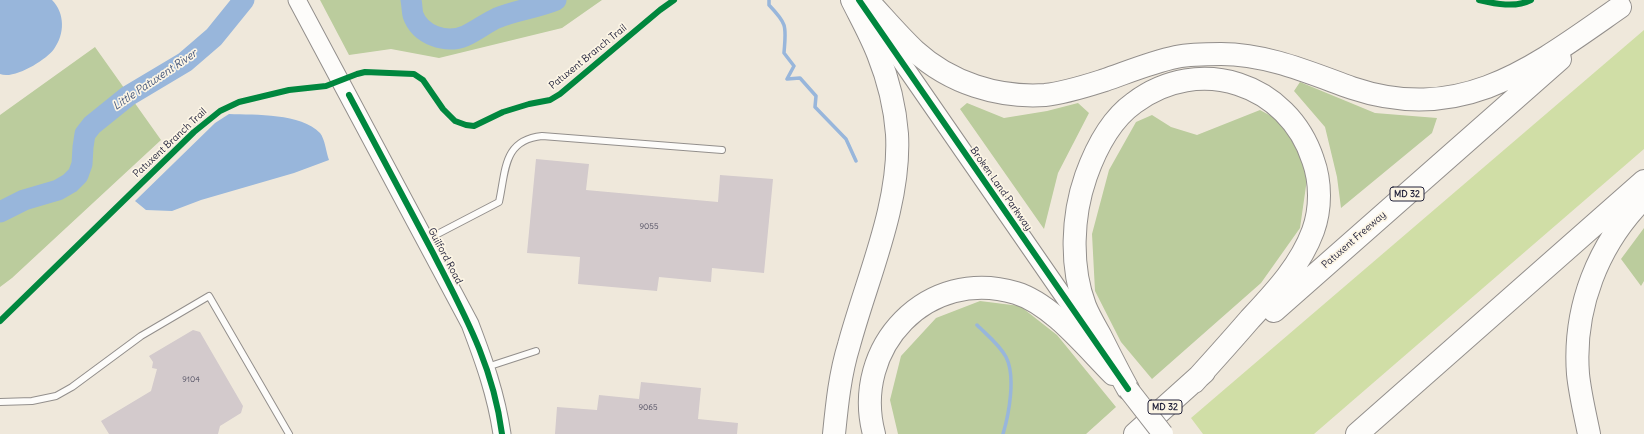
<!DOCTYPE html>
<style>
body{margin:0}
canvas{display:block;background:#efe8db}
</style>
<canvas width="1644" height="434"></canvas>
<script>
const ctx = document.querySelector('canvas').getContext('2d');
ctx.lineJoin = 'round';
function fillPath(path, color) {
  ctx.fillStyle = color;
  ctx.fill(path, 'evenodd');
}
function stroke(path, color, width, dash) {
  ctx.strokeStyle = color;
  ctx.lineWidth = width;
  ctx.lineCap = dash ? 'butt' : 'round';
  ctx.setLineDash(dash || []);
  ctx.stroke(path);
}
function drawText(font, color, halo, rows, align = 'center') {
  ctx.font = font + ' Delius,sans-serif';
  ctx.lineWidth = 3.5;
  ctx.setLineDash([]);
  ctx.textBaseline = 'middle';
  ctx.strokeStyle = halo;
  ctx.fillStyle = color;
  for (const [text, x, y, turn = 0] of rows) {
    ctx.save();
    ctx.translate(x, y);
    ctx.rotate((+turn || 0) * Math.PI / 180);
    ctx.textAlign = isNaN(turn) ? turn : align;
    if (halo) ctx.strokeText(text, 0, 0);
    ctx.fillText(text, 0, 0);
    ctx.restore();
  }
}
fillPath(new Path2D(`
 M1644 30V149L1314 434H1203L1191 418Z`), '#d0dea6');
fillPath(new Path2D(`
 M320 0H602L562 28 439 58 391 49 349 55Z
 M95 47 161 140 12 278 0 287V115Z
 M1300 82 1375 113 1437 118 1432 133 1341 208 1337 177 1325 127 1294 91Z
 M967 103 1004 118 1047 111 1078 103 1089 113 1058 173 1044 229 960 109Z
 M1260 110 1282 122 1308 172 1300 228 1261 283 1152 379 1121 342 1095 291 1092 234 1109 170 1136 122 1152 115 1171 127 1197 135Z
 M1644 228V281L1641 286 1621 259Z
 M980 301 1020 306 1057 335 1116 407 1086 434H898L890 400 901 356 936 318Z`), '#bbcc9d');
fillPath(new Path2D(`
 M0 0H52C65 13 65 34 54 49 46 60 14 80 0 74Z
 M229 114C256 115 301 113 320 133 325 139 326 152 329 160L294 173 201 200 172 211 146 210 135 201 215 123Z`), '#98b6db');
stroke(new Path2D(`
 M769 0V5C788 25 786 26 784 53L794 66 787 79 800 78 816 96 815 107 846 139 856 161
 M977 325C987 335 999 344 1006 357 1016 376 1009 414 1003 434`), '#98b6db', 3.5);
stroke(new Path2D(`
 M411 0C412 5 412 11 413 15 420 35 446 44 465 36 476 31 486 23 497 18 516 10 537 8 556 0
 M0 212 24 200 58 190 70 183 78 175 82 164 83 147 85 134 92 125 128 96 185 62 214 37 244 0`), '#98b6db', 21);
fillPath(new Path2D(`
 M536 159 589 164 586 190 718 202 720 175 773 179 764 273 712 268 711 282 659 277 657 291 578 284 580 257 527 253Z
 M193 330 200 332 243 406 241 413 220 426 218 434H109L101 421 151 391 157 369 152 368 153 362 149 356Z
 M641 382 701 388 698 419 738 423 737 434H555L557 407 597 410 599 395 639 399Z`), '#d3cacc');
const lane = new Path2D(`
 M426 240 499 202C506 170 503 140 542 136L722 150
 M487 367 536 351
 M0 402 32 401 56 396 72 387 141 336 209 296 289 434`);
const secondary = new Path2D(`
 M297 0 470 324C484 361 496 394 502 434
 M867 12 1091 336`);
const highway = new Path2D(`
 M867 0C883 17 898 35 915 51 950 83 998 98 1045 95 1065 93 1086 86 1105 80 1128 72 1152 62 1176 57 1191 54 1206 54 1221 54 1267 54 1310 73 1352 88 1462 125 1534 67 1620 7
 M1274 311 1560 59
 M1128 389C1118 371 1109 353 1100 335 1095 326 1089 316 1085 306 1070 266 1072 216 1086 176 1096 148 1110 120 1134 103 1199 54 1288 83 1313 160 1321 182 1321 209 1313 231 1300 266 1275 292 1250 319 1232 340 1213 361 1194 382
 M834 434C837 404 840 374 849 345 867 278 901 204 897 134 895 107 888 79 878 54 871 36 861 18 852 0
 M874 434C851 347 928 266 1016 293 1052 304 1086 347 1113 374
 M1135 434 1204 372
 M1357 434 1644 181
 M1589 434C1585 414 1580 394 1578 374 1573 308 1598 244 1644 198`);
stroke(lane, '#938f8c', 8);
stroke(secondary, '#938f8c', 19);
stroke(highway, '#938f8c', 24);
stroke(lane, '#fdfcfa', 6);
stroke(secondary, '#fdfcfa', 17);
stroke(highway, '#fdfcfa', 22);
const primaryBridge = new Path2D(`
 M1128 389 1163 434`);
stroke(primaryBridge, '#938f8c', 22, []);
stroke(primaryBridge, '#fdfcfa', 20);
stroke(new Path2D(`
 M859 0 1128 389
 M1479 0C1496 4 1515 8 1531 0
 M349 95C377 148 405 200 433 253 464 314 493 365 502 434
 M0 321 194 132 220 111 239 102 289 90 326 86 357 74 365 72 414 74 423 80 443 109 455 121 466 125 474 126 503 112 529 104 550 100 560 94 660 10 674 0`), '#00873e', 6);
drawText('8px', '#4e4c5f', null, [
 ["9055",649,227],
 ["9104",191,380],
 ["9065",648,408]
]);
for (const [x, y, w] of [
 [1407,194,34],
 [1165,407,34]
]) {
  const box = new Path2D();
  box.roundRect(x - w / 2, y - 7, w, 14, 3);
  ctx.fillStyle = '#fcf5e5';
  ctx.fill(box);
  stroke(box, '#22223b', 1);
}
drawText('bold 9px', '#22223b', null, [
 ["MD 32",1407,194],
 ["MD 32",1165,407]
]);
drawText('10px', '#22223b', '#fcf5e5', [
 ["Patuxent Branch Trail",588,57,-39],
 ["Patuxent Branch Trail",170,143,-43],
 ["Broken Land Parkway",1001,189,55],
 ["Patuxent Freeway",1354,240,-41],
 ["Guilford Road",445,256,62]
]);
drawText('italic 11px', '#42557b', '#fcf5e5', [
 ["Little Patuxent River",155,80,-34]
]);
</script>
